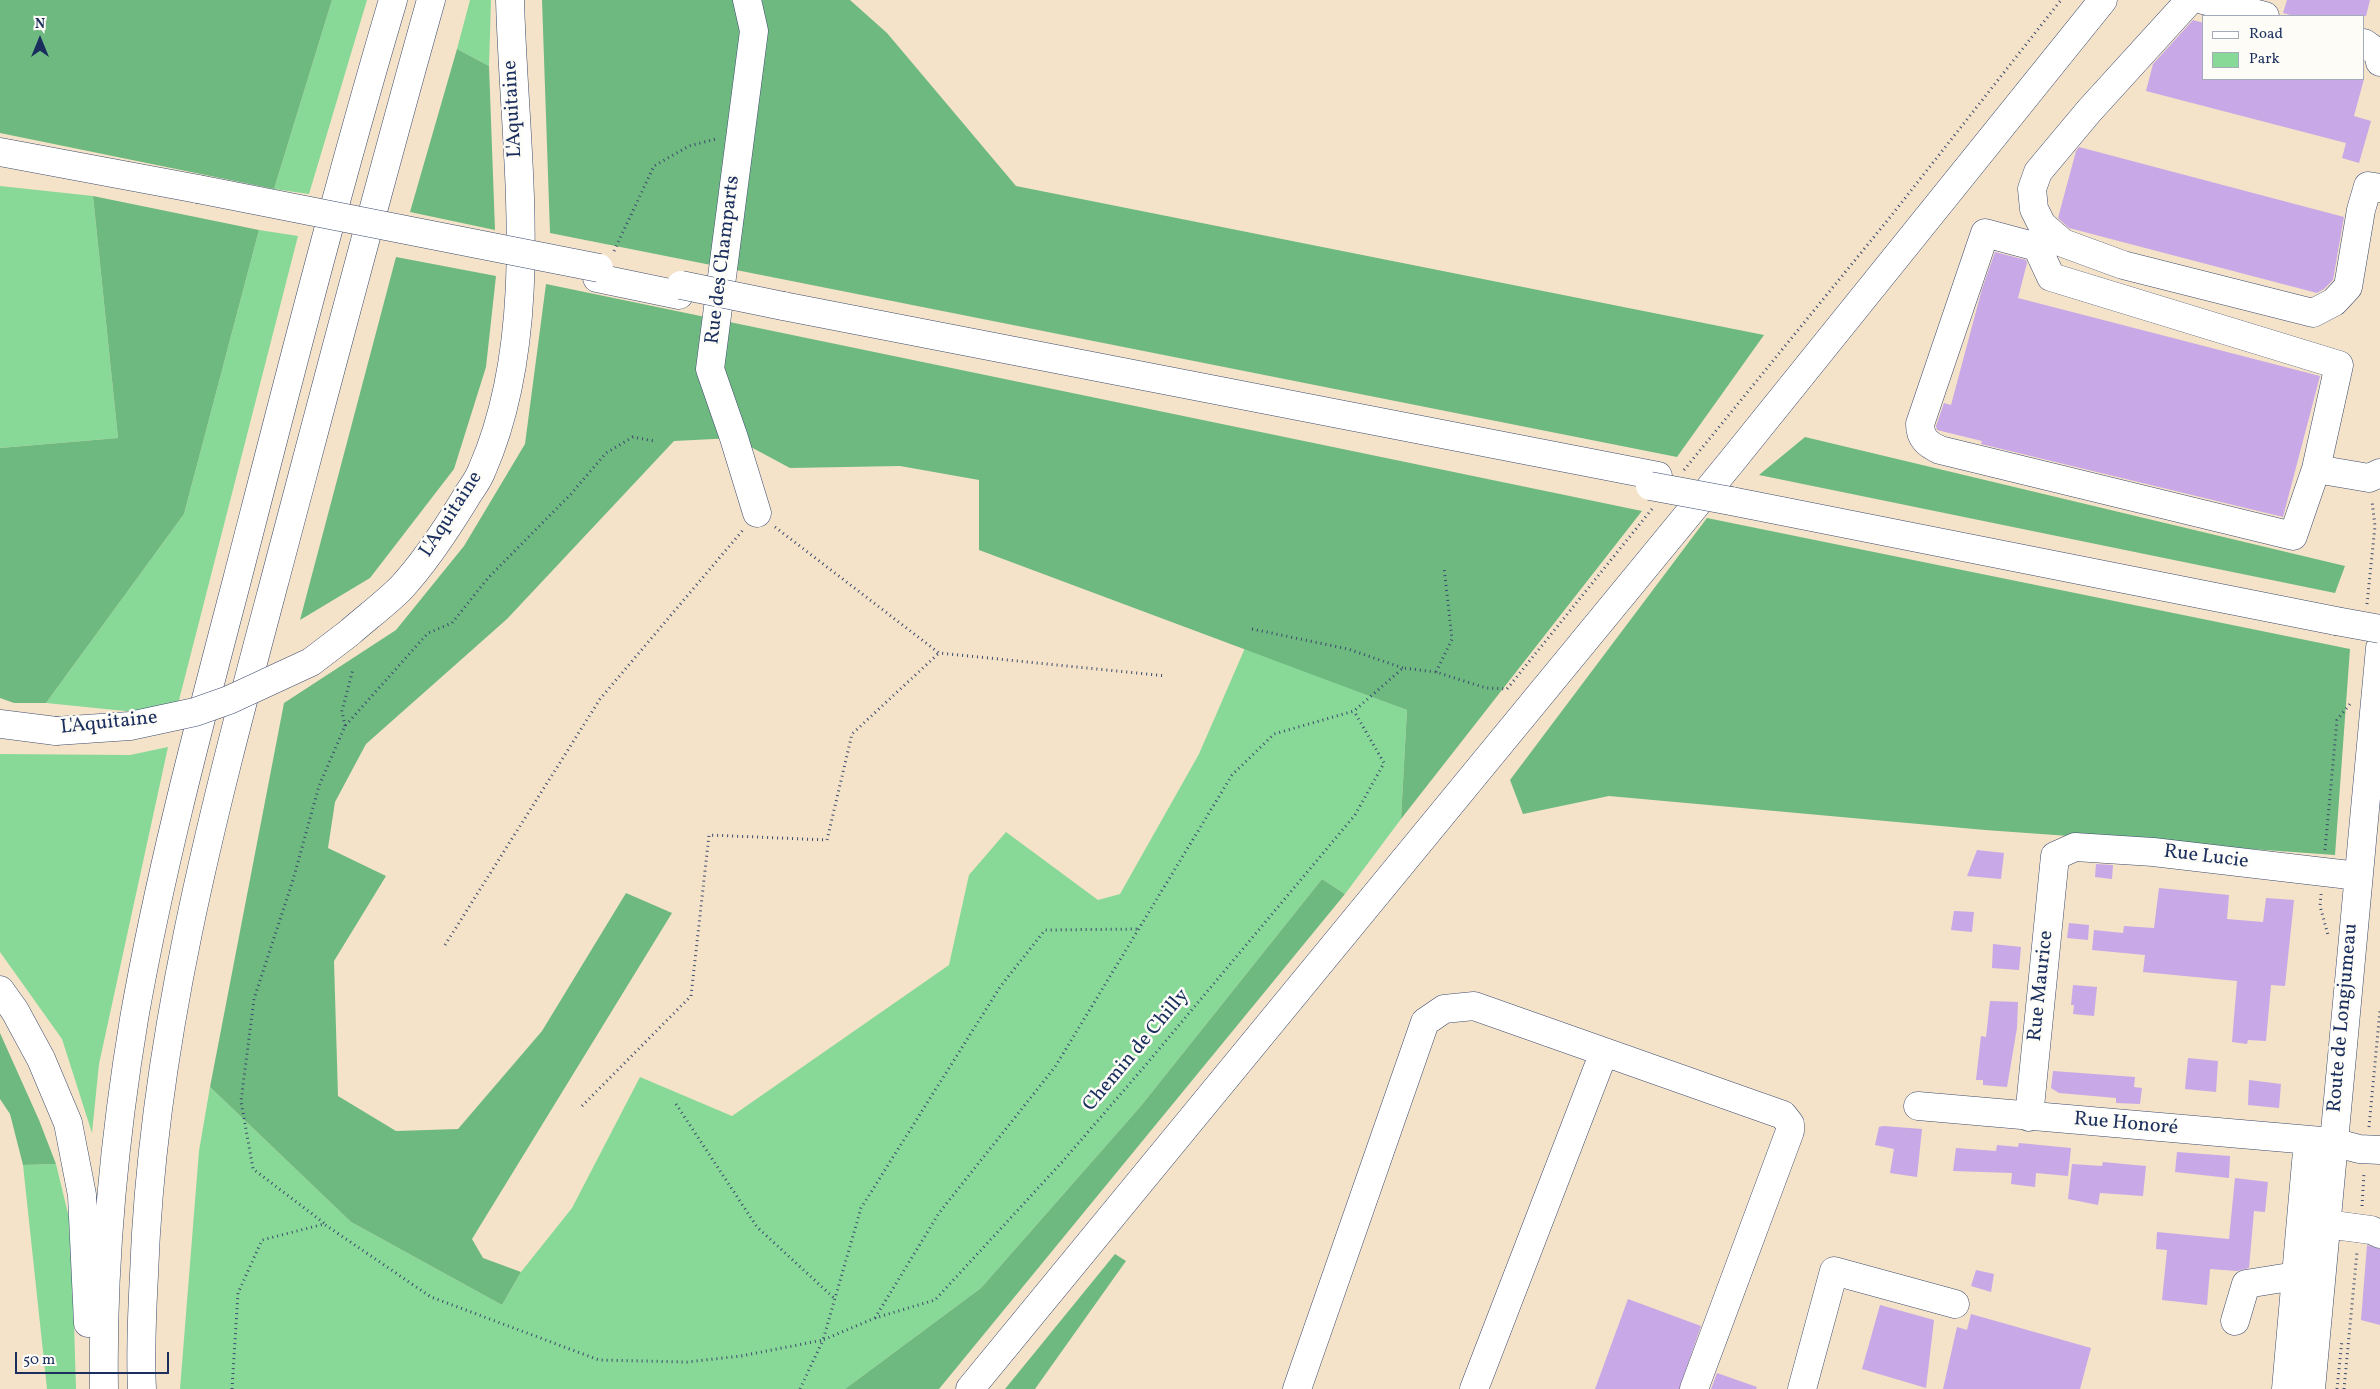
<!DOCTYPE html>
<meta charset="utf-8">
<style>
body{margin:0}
#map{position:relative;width:2380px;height:1389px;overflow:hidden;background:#f4e3c8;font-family:Vollkorn,serif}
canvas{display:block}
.legend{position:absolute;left:2202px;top:15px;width:162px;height:65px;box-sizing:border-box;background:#fdfcf7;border:1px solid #a3aaba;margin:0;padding:6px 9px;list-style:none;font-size:15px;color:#1b2f5e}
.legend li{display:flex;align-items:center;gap:10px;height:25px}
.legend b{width:25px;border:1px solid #a3aaba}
.north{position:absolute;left:15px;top:15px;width:50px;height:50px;-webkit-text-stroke:4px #fdfcf7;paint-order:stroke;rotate:0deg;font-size:14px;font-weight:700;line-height:20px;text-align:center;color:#1b2f5e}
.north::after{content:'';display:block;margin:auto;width:18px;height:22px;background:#1b2f5e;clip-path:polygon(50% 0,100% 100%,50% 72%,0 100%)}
.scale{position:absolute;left:15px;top:1352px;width:154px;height:22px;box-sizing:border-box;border:2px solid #1b2f5e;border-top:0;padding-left:6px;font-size:15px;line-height:18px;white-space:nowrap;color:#1b2f5e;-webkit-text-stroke:4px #fdfcf7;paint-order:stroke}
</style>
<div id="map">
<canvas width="2380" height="1389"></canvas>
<ul class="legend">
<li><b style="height:6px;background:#fff"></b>Road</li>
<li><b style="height:14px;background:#88d998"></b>Park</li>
</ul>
<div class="north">N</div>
<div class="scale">50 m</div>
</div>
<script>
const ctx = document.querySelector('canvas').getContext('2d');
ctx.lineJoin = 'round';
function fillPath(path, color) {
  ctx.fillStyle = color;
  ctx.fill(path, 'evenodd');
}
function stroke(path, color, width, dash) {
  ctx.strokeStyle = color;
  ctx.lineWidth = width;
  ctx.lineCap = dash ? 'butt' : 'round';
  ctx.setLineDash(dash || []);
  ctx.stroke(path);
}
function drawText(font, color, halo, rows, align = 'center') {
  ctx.font = font + ' Vollkorn,serif';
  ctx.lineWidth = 5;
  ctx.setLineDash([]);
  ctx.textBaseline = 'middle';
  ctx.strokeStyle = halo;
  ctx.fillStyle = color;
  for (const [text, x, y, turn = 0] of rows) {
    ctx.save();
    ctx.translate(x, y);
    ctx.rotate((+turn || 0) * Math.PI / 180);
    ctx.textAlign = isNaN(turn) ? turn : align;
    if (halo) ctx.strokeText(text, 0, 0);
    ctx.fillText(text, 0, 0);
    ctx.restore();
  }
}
fillPath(new Path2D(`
 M332 0H367L309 194 274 189Z
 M470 0H491L489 66 457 49Z
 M0 186 93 196 118 438 0 448Z
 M259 230 298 236 178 704 135 712 46 703 184 514Z
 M1245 648 1407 710 1401 819 1345 894 1322 879 1140 1107 981 1288 845 1389H180L199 1151 210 1087 351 1222 502 1305 521 1272 572 1208 640 1077 732 1116 949 965 969 875 1006 832 1098 900 1120 894 1199 754Z
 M168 747 99 1064 92 1133 62 1039 0 952V754L130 755Z
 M56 1164 71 1226 76 1389H47L23 1165Z`), '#88d998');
fillPath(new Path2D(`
 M0 0H332L274 189 0 133Z
 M542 0H850L887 33 1016 186 1764 335 1677 457 550 233Z
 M457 49 489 66 495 230 410 212Z
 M93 196 259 230 184 514 46 703H14L0 698V448L118 438Z
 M396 257 496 276 486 367 454 469 370 578 300 620Z
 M546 284 1642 511 1401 819 1407 710 979 550V480L900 466 790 468 734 438 674 441 507 619 366 744 335 802 328 848 386 876 334 961 338 1096 396 1131 458 1129 542 1031 626 893 672 913 472 1239 483 1258 521 1272 502 1305 351 1222 210 1087 284 703 396 630 464 546 525 444Z
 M1805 437 2345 566 2335 593 1759 475Z
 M1707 518 2350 649 2335 855 1985 830 1609 796 1523 814 1510 780Z
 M1322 879 1345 894 939 1389H845L981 1288 1140 1107Z
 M0 1033 39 1120 56 1164 23 1165 10 1114 0 1099Z
 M1115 1254 1126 1261 1035 1389H1005Z`), '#6eb980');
fillPath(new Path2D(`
 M2287 0H2370L2366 16H2294L2283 13Z
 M2193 20 2204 23V79H2364L2354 116 2371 121 2359 163 2342 158 2346 143 2146 91 2153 64Z
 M2079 147 2344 217 2333 280 2324 289 2317 293 2069 228 2058 218 2076 151Z
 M1995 252 2026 260 2027 263 2018 298 2320 376 2283 517 1981 444 1982 441 1937 430 1936 426 1944 403 1951 405 1982 289Z
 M1977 850 2004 853 2001 879 1967 876Z
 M2096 864 2113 865 2112 879 2095 877Z
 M2159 888 2229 895 2227 919 2263 922 2266 898 2294 900 2285 986 2271 985 2266 1041 2248 1040 2247 1044 2232 1042 2237 981 2143 972 2145 955 2092 950 2094 930 2123 933 2124 926 2154 928Z
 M1954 911 1974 912 1972 932 1951 930Z
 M2069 923 2089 925 2088 940 2067 938Z
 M1993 944 2021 947 2019 970 1992 968Z
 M2073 985 2097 987 2094 1016 2073 1014 2074 1005H2071Z
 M1990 1001 2018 1002 2017 1028 2007 1087 1983 1085V1080H1976L1981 1036 1986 1037Z
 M2188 1058 2218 1061 2216 1092 2185 1089Z
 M2053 1071 2135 1077 2134 1087 2142 1088 2140 1104 2116 1103V1098L2059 1093 2051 1088Z
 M2249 1080 2281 1084 2279 1108 2248 1105Z
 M1883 1126 1922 1129 1917 1177 1890 1173 1894 1149 1875 1145 1879 1127Z
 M2019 1143 2071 1148 2068 1176 2036 1173 2035 1187 2011 1184 2012 1173 1953 1171 1956 1148 1996 1151 1997 1145 2018 1147Z
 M2177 1152 2230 1156 2229 1178 2175 1172Z
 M2103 1162 2146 1166 2143 1196 2100 1193 2098 1205 2068 1199 2072 1164 2102 1166Z
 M2235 1178 2268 1182 2265 1212 2254 1211 2249 1268 2237 1271 2210 1269 2207 1305 2162 1300 2167 1250 2156 1249 2157 1232 2229 1239Z
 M2367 1245 2380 1249V1325L2361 1320Z
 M1976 1270 1994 1274 1991 1292 1971 1286Z
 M1628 1299 1701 1326 1679 1389H1595Z
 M1880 1305 1934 1320 1926 1388 1862 1369Z
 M1971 1314 2091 1348 2080 1389H1943L1957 1327 1967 1330Z
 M1717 1373 1757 1387 1756 1389H1711Z`), '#c8a8e7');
const minor = new Path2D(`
 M747 0 754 31 710 369 734 438 757 513
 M2190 0 2089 111 2038 172 2032 189 2034 209 2042 225 2063 243 2123 265 2313 313 2334 302 2348 287 2361 210 2368 186 2380 188
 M2203 0 2265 16
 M2364 43 2378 53 2380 62
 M1985 233 2037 247 2051 277 2339 365 2316 469 2293 536 1940 450C1927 444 1920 438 1920 424Z
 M2316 469 2369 478 2380 473
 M1918 1106 2333 1142 2359 1149 2380 1150
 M2029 1117 2055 856 2075 847 2153 852 2358 876
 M2326 1224 2371 1230 2380 1234
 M2235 1321 2246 1284 2296 1276 2312 1278
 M1297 1389 1425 1022 1444 1009 1474 1006 1783 1115 1790 1124V1131L1694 1389
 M1474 1389 1604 1052
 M1802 1389 1834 1271 1955 1304
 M2286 1389 2308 1140
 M2311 1389 2380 648`);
const highway = new Path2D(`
 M0 152 198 189
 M597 278 679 295
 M783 306 1658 476
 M1731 501 2336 621
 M349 633C366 618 385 604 401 588 425 562 446 530 465 499 470 490 478 481 482 470 544 329 514 151 510 0
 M0 724 56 731
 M0 990 15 1011 41 1059 68 1123 82 1195 88 1323
 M104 1389C102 1266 114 1140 134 1019 160 871 199 725 237 580 287 386 336 192 393 0
 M142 1389C140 1351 142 1312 144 1275 152 1040 213 813 273 587 325 391 376 195 431 0
 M970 1389 1732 461 2103 0`);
stroke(minor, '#3c4a6e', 29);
stroke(highway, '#3c4a6e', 29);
stroke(new Path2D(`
 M614 251 654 166 689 146 716 139
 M1684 470 1891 216 2061 0
 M775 527 939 653 1166 676
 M2367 604 2375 526 2372 501
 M1252 629 1348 649 1403 668
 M1436 672 1452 639 1444 567
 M345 726 342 711 353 669
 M2325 850 2337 720 2350 704
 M2321 894 2320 906 2328 935
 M445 945 600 699 743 530
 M676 1104 757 1227 835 1299
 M582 1106 691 996 709 835 827 840 852 734 939 653
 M2369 1127 2380 1010
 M2362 1206 2364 1173
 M324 1223 253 1169 241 1101 254 999 293 880 319 786 345 726 428 633 452 623 488 578 571 494 606 453 633 437 654 441
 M875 1318 939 1213 1055 1067 1232 775 1274 734 1354 711 1403 668 1436 672 1486 688 1507 689 1652 509
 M232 1389 238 1293 262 1240 324 1224 431 1297 599 1360 687 1362 741 1356 823 1340 861 1208 1000 987 1045 930 1139 929
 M800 1389 823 1340 875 1318 935 1300 1063 1161 1144 1067 1355 815 1384 763 1354 711
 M2337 1389 2342 1340
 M2344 1389 2357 1252`), '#3c4a6e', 3, [1, 4]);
stroke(minor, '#fff', 28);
stroke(highway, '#fff', 28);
const highwayBridge = new Path2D(`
 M198 189 599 268
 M681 285 783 306
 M1650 486 1731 501
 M2336 621 2380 629
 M56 731 130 726 195 712 229 700 311 662 349 633`);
stroke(highwayBridge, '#3c4a6e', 29, []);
stroke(highwayBridge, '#fff', 28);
drawText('20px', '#1b2f5e', '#fdfcf7', [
 ["L'Aquitaine",514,109,-93],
 ["Rue des Champarts",724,260,-83],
 ["L'Aquitaine",452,515,-57],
 ["L'Aquitaine",109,724,-6],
 ["Rue Lucie",2206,858,7],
 ["Rue Maurice",2042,986,-84],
 ["Route de Longjumeau",2344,1018,-85],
 ["Chemin de Chilly",1137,1051,-50],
 ["Rue Honoré",2126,1125,5]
]);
</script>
